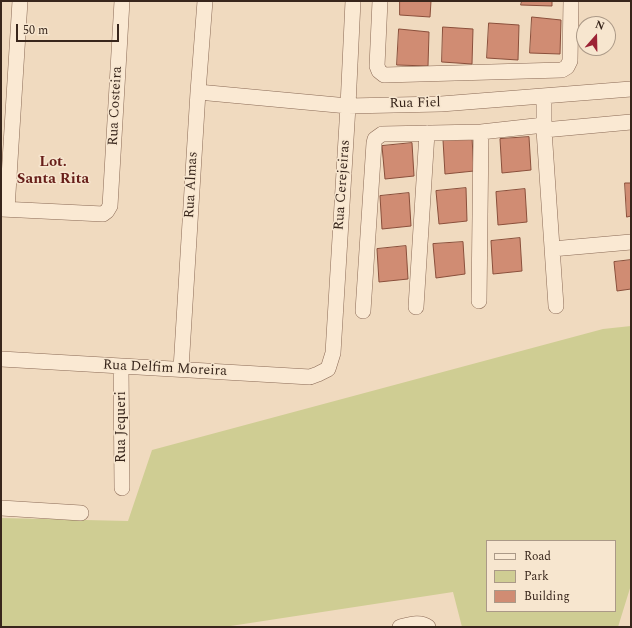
<!DOCTYPE html>
<style>
body{margin:0}
#map{position:relative;width:632px;height:628px;overflow:hidden;background:#f0dabf;font-family:Spectral,serif}
canvas{display:block}
.frame{position:absolute;inset:0;border:2px solid #38261c;pointer-events:none}
.legend{position:absolute;left:486px;top:540px;width:130px;height:72px;box-sizing:border-box;background:#f7e6cf;border:1px solid #ab9987;margin:0;padding:5px 7px;list-style:none;font-size:12px;color:#38261c}
.legend li{display:flex;align-items:center;gap:8px;height:20px}
.legend b{width:20px;border:1px solid #ab9987}
.north{position:absolute;left:576px;top:16px;width:40px;height:40px;box-sizing:border-box;background:#f7e6cf;border:1px solid #ab9987;border-radius:50%;rotate:20deg;font-size:11px;font-weight:700;line-height:16px;text-align:center;color:#38261c}
.north::after{content:'';display:block;margin:auto;width:14px;height:18px;background:#9c2335;clip-path:polygon(50% 0,100% 100%,50% 72%,0 100%)}
.scale{position:absolute;left:16px;top:24px;width:103px;height:18px;box-sizing:border-box;border:2px solid #38261c;border-top:0;padding-left:5px;font-size:12px;line-height:14px;white-space:nowrap;color:#38261c;-webkit-text-stroke:3px #f7e6cf;paint-order:stroke}
</style>
<div id="map">
<canvas width="632" height="628"></canvas>
<div class="frame"></div>
<ul class="legend">
<li><b style="height:5px;background:#fae9d3"></b>Road</li>
<li><b style="height:11px;background:#cfcd93"></b>Park</li>
<li><b style="height:11px;background:#d08c73"></b>Building</li>
</ul>
<div class="north">N</div>
<div class="scale">50 m</div>
</div>
<script>
const ctx = document.querySelector('canvas').getContext('2d');
ctx.lineJoin = 'round';
function fillPath(path, color) {
  ctx.fillStyle = color;
  ctx.fill(path, 'evenodd');
}
function stroke(path, color, width, dash) {
  ctx.strokeStyle = color;
  ctx.lineWidth = width;
  ctx.lineCap = dash ? 'butt' : 'round';
  ctx.setLineDash(dash || []);
  ctx.stroke(path);
}
function drawText(font, color, halo, rows, align = 'center') {
  ctx.font = font + ' Spectral,serif';
  ctx.lineWidth = 3;
  ctx.setLineDash([]);
  ctx.textBaseline = 'middle';
  ctx.strokeStyle = halo;
  ctx.fillStyle = color;
  for (const [text, x, y, turn = 0] of rows) {
    ctx.save();
    ctx.translate(x, y);
    ctx.rotate((+turn || 0) * Math.PI / 180);
    ctx.textAlign = isNaN(turn) ? turn : align;
    if (halo) ctx.strokeText(text, 0, 0);
    ctx.fillText(text, 0, 0);
    ctx.restore();
  }
}
fillPath(new Path2D(`
 M631 326V585L618 627H462L453 592 224 627H1V518L128 521 152 450 603 329ZM487 541H615V611H487Z`), '#cfcd93');
const building = new Path2D(`
 M400 1H431L430 17 400 15Z
 M522 1H552V6L521 5Z
 M532 17 561 20 560 54 530 53Z
 M489 23 519 25 518 60 487 58Z
 M443 27 473 29 472 64 442 62Z
 M399 29 429 32 428 66 397 65Z
 M529 137 531 170 502 173 500 139Z
 M472 138 474 171 445 174 443 140Z
 M412 143 414 176 385 179 382 146Z
 M625 183H631V216L627 217Z
 M466 188 467 221 439 224 436 191Z
 M525 189 527 222 498 225 496 192Z
 M409 193 411 226 382 229 380 196Z
 M520 238 522 271 493 274 491 241Z
 M463 242 465 274 436 278 433 244Z
 M406 246 408 279 379 282 377 249Z
 M631 260V289L617 291 614 262Z`);
fillPath(building, '#d08c73');
stroke(building, '#8a4f3b', 1);
const minor = new Path2D(`
 M380 1 377 66 379 71 384 75 562 70 567 67 570 61 571 1
 M198 92 348 106 441 104 631 89
 M544 96V130L556 306
 M544 130 631 122
 M1 209 103 214 107 211 110 206 122 1
 M7 209 20 1
 M552 249 631 242
 M479 301 481 132
 M416 307 427 133
 M363 311 374 143 375 139 382 134 481 132 544 125
 M1 359 310 377 318 374 328 369 333 353 348 106 353 1
 M121 366 122 488
 M181 369 198 92 205 1
 M1 508 81 513
 M400 627C409 625 420 621 428 627`);
stroke(minor, '#8a6a56', 16);
stroke(minor, '#fae9d3', 15);
drawText('14px', '#38261c', '#f7e6cf', [
 ["Rua Fiel",415,104,-1],
 ["Rua Costeira",116,106,-87],
 ["Rua Almas",192,185,-87],
 ["Rua Cerejeiras",343,185,-86],
 ["Rua Delfim Moreira",165,369,3],
 ["Rua Jequeri",122,427,-90]
]);
drawText('bold 15px', '#671e19', '#f7e6cf', [
 ["Lot.",53,163],
 ["Santa Rita",53,180]
]);
</script>
